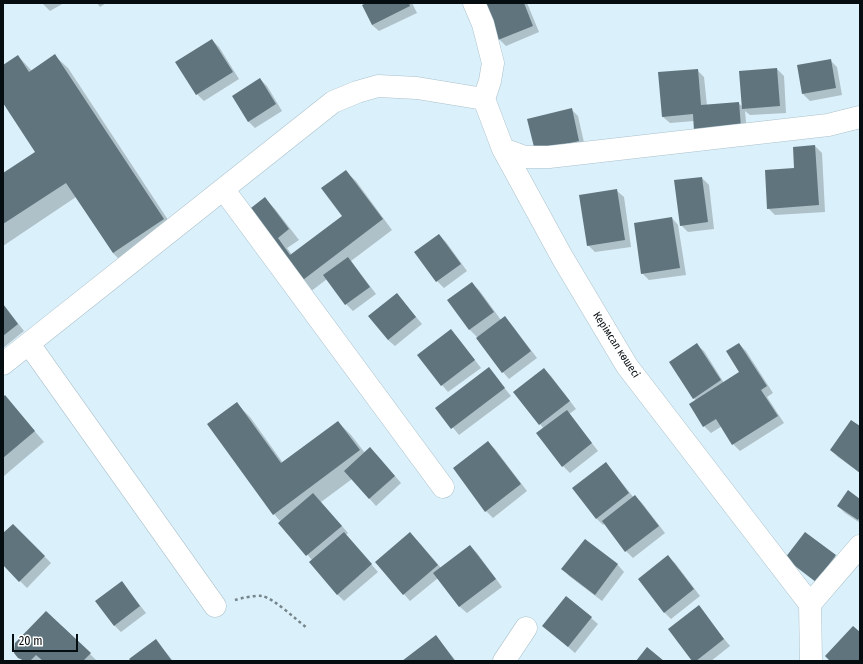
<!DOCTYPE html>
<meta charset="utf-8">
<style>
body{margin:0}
#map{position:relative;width:863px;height:664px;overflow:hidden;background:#daf0fa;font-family:"Fira Sans Condensed",sans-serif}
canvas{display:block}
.frame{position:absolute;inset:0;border:4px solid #060d10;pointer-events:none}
.scale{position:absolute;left:12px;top:634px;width:66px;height:18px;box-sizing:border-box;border:2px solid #060d10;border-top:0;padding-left:5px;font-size:12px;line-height:14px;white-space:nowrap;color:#060d10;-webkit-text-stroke:3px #fff;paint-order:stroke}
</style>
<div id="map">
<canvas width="863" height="664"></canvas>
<div class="frame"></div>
<div class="scale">20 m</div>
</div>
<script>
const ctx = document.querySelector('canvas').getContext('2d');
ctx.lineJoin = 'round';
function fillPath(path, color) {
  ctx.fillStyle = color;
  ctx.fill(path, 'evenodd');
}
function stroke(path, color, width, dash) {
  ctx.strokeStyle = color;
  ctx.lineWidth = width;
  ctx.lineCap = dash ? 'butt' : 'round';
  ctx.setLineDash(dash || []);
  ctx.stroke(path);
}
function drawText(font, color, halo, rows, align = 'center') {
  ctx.font = font + ' "Fira Sans Condensed",sans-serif';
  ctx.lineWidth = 3;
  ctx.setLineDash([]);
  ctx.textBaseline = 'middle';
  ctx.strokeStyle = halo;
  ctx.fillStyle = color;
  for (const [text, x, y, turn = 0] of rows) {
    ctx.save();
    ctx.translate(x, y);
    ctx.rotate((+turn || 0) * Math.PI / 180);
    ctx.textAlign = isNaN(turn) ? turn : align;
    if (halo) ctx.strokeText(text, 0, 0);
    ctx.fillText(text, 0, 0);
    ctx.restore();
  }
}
fillPath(new Path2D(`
 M42 3H64L50 11Z
 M97 3H106L100 7Z
 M368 3H412L417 13 379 31 372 25Z
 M492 3H527L539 32 506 46 499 39Z
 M212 40 219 47 239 79 204 101 197 94Z
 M18 56 32 71 55 56 68 68 176 232 126 266 113 253 76 197 3 246V174L37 152 3 101V66Z
 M830 60 837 67 842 95 810 101 803 94Z
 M777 69 784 76 786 113 750 115 745 111 747 134 694 121 670 123 663 117 697 70 704 77 707 106 738 103 743 107Z
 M260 79 267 86 282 111 255 128 248 121Z
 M571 109 578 116 585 147 542 158Z
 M815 146 822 153 825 212 775 215 768 208Z
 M345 171 356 181 392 230 351 261 376 294 353 311 346 304 327 279 306 295 244 215 265 199 275 209 299 240 287 248 292 255 343 216Z
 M702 178 709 185 714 229 688 232 681 225Z
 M617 191 624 197 631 247 595 252 588 245Z
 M672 218 678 225 686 275 649 280 642 273Z
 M439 235 446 242 467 271 444 288 437 281Z
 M472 284 479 290 501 320 504 318 511 324 537 358 509 379 503 372 478 338 470 330 449 301Z
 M397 294 422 324 395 346 388 340Z
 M3 304 24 331 3 348Z
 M451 331 458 338 481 368 448 392 442 385Z
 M739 344 746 351 773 393 767 397 784 423 740 451 733 444 722 426 711 433 704 426 696 401 694 398 697 345 704 351 724 383 740 372Z
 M489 369 511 396 459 435 437 408Z
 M544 369 551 376 576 409 569 414 598 451 570 473 563 466 544 429 515 392Z
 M5 397 44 442 4 476 3 475V398Z
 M237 404 250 417 283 463 338 422 351 435 365 453 377 455 401 483 376 506 352 479 321 502 348 533 346 535 378 572 344 601 337 594 312 560 280 523 281 522 274 514 208 425Z
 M860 427V473L838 457 831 450Z
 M488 442 495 449 527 491 493 518 486 511Z
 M606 463 634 498 635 496 642 503 665 533 633 558 626 551 605 523 603 525 596 518Z
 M860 500V523L845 513 838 506Z
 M13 525 51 563 27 588 3 564V535Z
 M417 540 441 568 470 546 477 553 502 587 467 613 460 607 438 578 410 601 376 562Z
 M585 540 618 565 624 572 602 601 569 576 563 569Z
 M835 556 842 563 824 588 793 565Z
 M668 557 675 563 700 596 671 619 664 612Z
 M122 583 128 590 146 613 121 632 114 625Z
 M698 607 730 646 711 661H694Z
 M591 618 598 624 575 653 544 626Z
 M436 636 456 661H404Z
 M156 640 173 661H132Z
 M15 653 90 654 97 661H23Z`), '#0003');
fillPath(new Path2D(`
 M366 3H409L410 6 372 25 362 5Z
 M489 3H524L533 26 498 40 484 5Z
 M212 39 233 72 196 95 175 62Z
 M55 54 164 219 113 253 66 183 3 224V173L35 152 3 103V65L18 55 29 72Z
 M831 59 836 88 802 94 797 65Z
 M777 68 780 106 742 109 739 71Z
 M698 69 701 105 739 102 741 127 694 131 693 114 662 117 658 72Z
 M260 78 276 104 248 122 232 96Z
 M572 108 579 141 535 151 527 119Z
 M815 145 819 205 767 209 765 170 794 168 793 147Z
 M346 170 383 219 295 286 242 215 265 197 289 229 278 238 290 255 342 216 321 188Z
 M702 177 708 222 680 226 674 180Z
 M617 189 625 240 587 246 579 195Z
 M672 217 680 268 641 274 634 223Z
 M439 234 461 264 436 282 414 252Z
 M348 257 370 287 345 305 323 275Z
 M472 282 494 312 469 330 447 300Z
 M397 293 416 317 388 340 368 316Z
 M3 304 18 324 3 336Z
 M505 316 531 351 502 373 476 338Z
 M451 329 475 360 441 386 417 355Z
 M697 343 721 380 693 399 669 362Z
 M739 343 767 386 761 390 778 416 732 445 716 419 703 427 689 404 739 372 726 351Z
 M489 367 505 388 451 429 435 408Z
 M544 368 570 401 539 425 513 392Z
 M5 395 35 431 3 458V397Z
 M237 402 281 463 338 421 360 450 273 515 207 424Z
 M567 410 592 443 562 467 536 433Z
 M851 420 860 426V473L830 450Z
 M488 441 521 484 485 512 453 468Z
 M370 447 395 476 369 499 344 471Z
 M606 462 629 493 596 519 572 488Z
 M848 490 860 499V517L858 520 837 506Z
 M313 493 342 526 306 556 278 523Z
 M635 495 659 526 625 552 602 521Z
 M13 524 45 556 19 582 3 565V533Z
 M344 532 372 564 337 595 309 562Z
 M410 532 438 565 403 595 375 562Z
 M805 532 836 555 816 582 785 558Z
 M585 539 618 564 595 595 561 569Z
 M470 545 496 579 459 607 433 573Z
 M668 555 694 589 664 613 638 579Z
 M122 581 140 606 114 626 95 601Z
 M566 596 592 617 568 647 542 626Z
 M699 605 724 639 696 661H692L668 629Z
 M46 611 91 653 83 661H43L36 655 31 660 25 661 18 658 14 653 15 643Z
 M853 626 860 632V661H830L825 656Z
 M436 635 455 661H402Z
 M156 639 172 661H131L129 659Z
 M647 647 664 661H636Z`), '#60747d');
const minor = new Path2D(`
 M474 3 483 24 493 63 490 81 484 99 503 149 562 257 627 366 810 604 811 661
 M503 149 525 157H549L828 125 860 117
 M224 190 443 487
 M29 344 215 606
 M3 364 333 102 357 92 378 86 417 88 484 99
 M810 604 860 546
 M504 661 526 628`);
stroke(minor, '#abc1cb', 23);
stroke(new Path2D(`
 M235 600C241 598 256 595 262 596 275 599 295 619 306 627`), '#76858b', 2.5, [3, 3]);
stroke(minor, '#fff', 22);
drawText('11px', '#060d10', '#fff', [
 ["Керімсал көшесі",616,345,57]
]);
</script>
